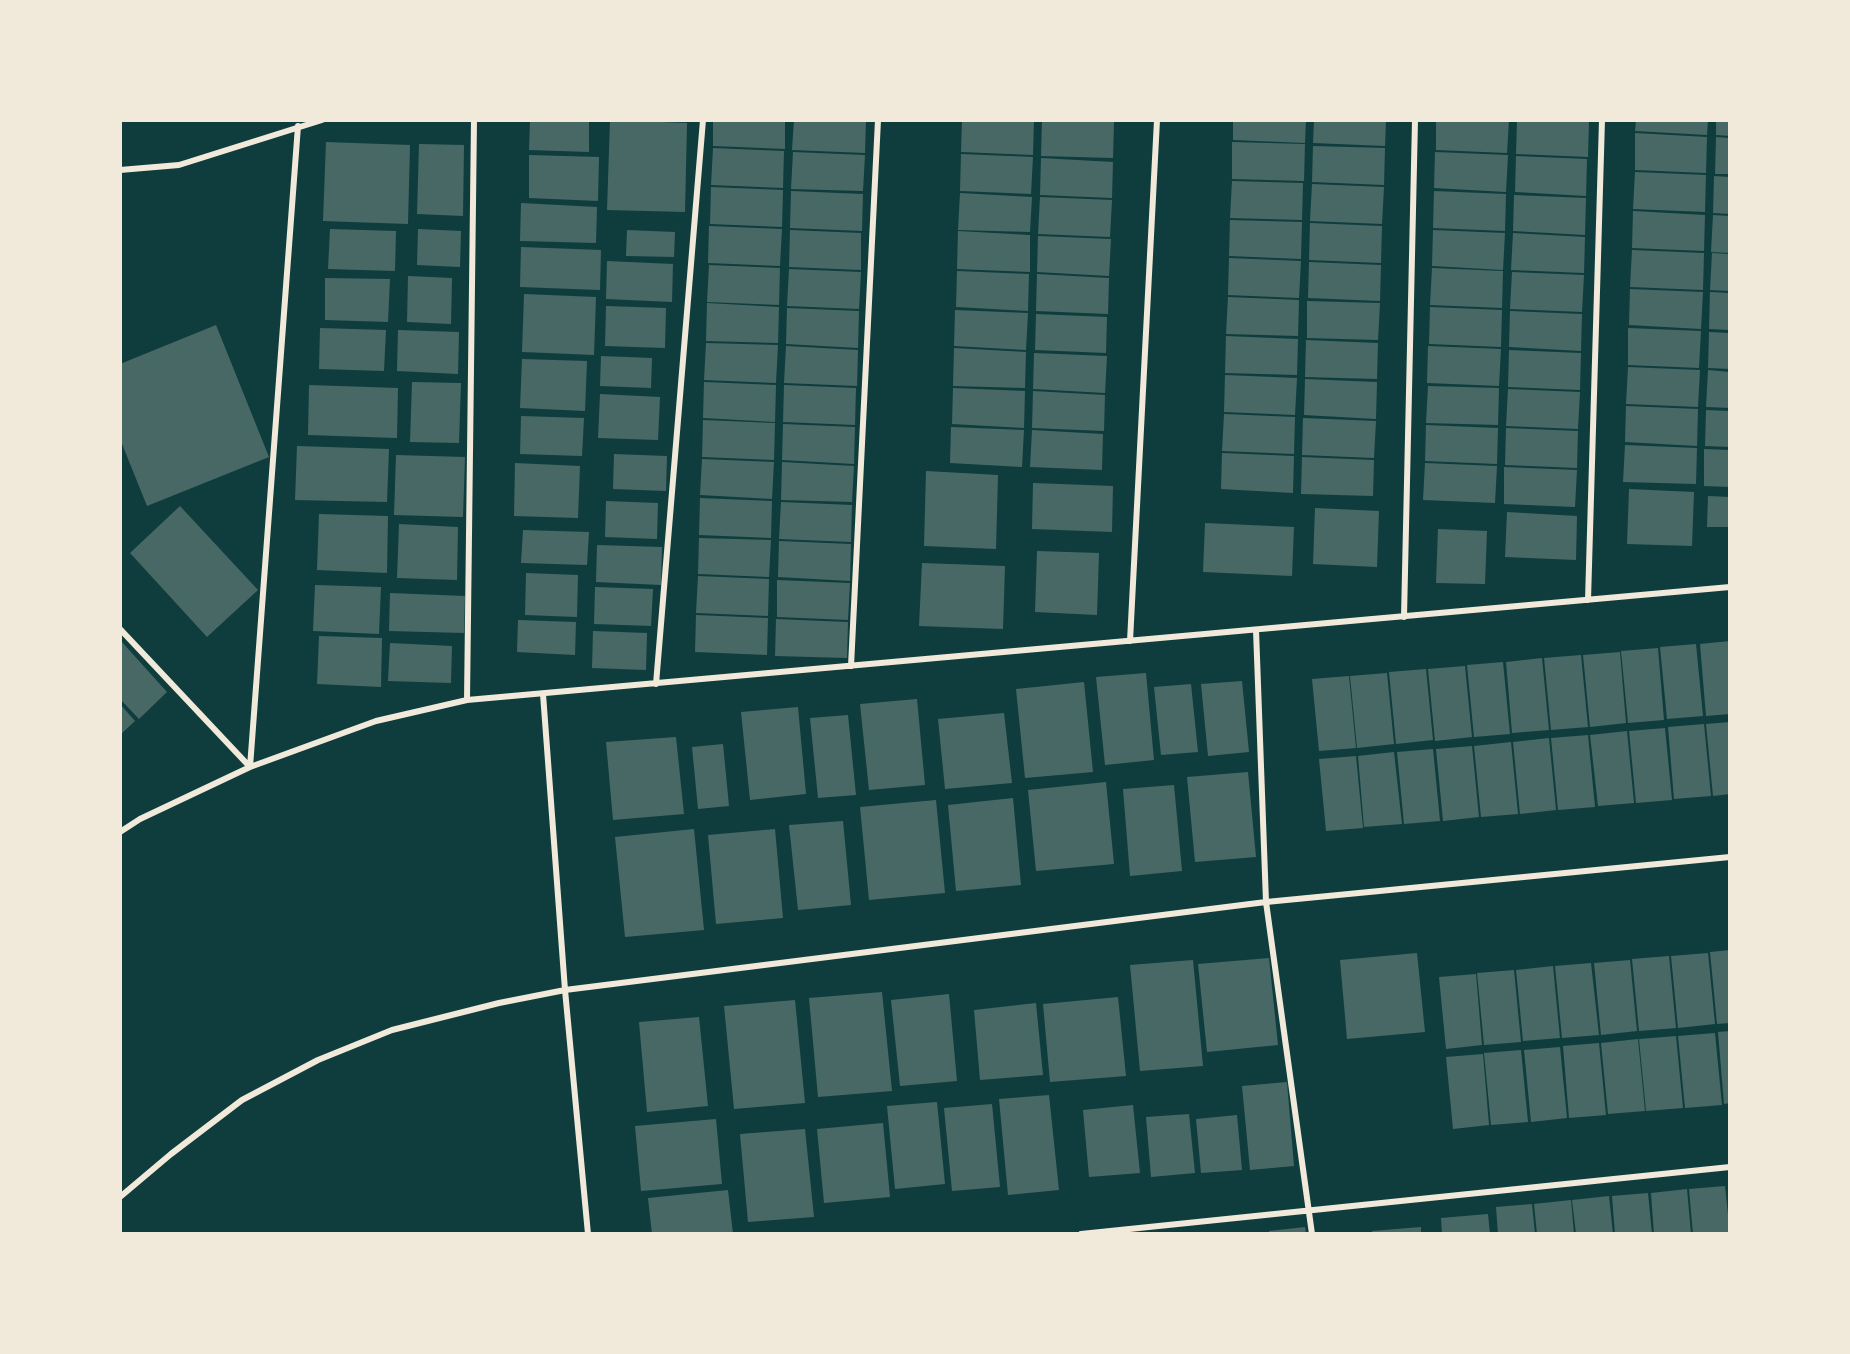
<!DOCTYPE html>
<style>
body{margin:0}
#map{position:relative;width:1850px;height:1354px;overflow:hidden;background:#0f3d3e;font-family:Inter,sans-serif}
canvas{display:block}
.frame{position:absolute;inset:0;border:122px solid #f1e9da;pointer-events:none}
</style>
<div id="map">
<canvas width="1850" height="1354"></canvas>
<div class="frame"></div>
</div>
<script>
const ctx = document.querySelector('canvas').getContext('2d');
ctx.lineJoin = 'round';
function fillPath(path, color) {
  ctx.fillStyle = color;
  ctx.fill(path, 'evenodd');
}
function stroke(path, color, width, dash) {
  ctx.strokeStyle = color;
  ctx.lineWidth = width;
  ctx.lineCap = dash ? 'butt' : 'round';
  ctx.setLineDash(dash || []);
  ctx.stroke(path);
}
fillPath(new Path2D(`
 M530 120H589V152L529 150Z
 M610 120 687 123 685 212 607 210Z
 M713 120H785V149L713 146Z
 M794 120H866L865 153 792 150Z
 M962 120H1034L1033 155 961 152Z
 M1042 120 1114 122 1113 158 1041 156Z
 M1233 120H1306L1305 143 1233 140Z
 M1314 120H1386L1385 146 1313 143Z
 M1436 120H1509L1507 153 1436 150Z
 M1517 120 1589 121 1588 157 1516 154Z
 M1636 120H1708L1707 135 1635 131Z
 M1716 120H1730V136L1716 135Z
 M1635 133 1707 137 1706 173 1635 170Z
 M1716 137 1730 138V174H1715Z
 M326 142 410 145 408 224 323 221Z
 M1232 142 1305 144 1304 181 1232 179Z
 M419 144 464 145 463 216 417 214Z
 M1313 146 1385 148 1384 185 1312 182Z
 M713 148 784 151 783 188 711 185Z
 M793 152 865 155 863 191 791 189Z
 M1435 152 1508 155 1506 192 1434 188Z
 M961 154 1033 157 1031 194 960 191Z
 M529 155 599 157 598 201 529 198Z
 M1516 156 1587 159 1586 196 1515 192Z
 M1041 158 1113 162 1112 198 1040 195Z
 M1635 172 1706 175 1705 212 1633 209Z
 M1714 176 1730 177V214L1713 213Z
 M1232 181 1303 183 1302 220 1230 218Z
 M1312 184 1384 187 1382 224 1310 221Z
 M711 187 783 190 782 227 710 224Z
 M791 191 863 194 862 231 790 228Z
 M1434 191 1506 194 1505 231 1433 228Z
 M960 193 1032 197 1030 232 958 230Z
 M1514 195 1586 198 1585 235 1513 231Z
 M1040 197 1112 200 1110 237 1038 234Z
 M521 203 597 207 596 243 520 241Z
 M1633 211 1705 215 1704 251 1632 248Z
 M1713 215 1730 216V253L1711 252Z
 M1230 220 1302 222 1301 259 1229 256Z
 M1310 223 1382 226 1381 263 1309 260Z
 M709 226 782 229 780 266 708 263Z
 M330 229 396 231 395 271 328 269Z
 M418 229 461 231 460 267 417 265Z
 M627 230 675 232 674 257 626 256Z
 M790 230 861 233V270L789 267Z
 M1433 230 1505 233 1503 270 1432 266Z
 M958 231 1030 235V272L957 269Z
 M1513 233 1585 237 1584 273 1511 270Z
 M1038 236 1111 239 1109 276 1037 272Z
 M521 247 601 250 600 290 520 287Z
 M1632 250 1704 253 1703 290 1630 287Z
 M1712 253 1730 254V291L1710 290Z
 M1229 258 1301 261 1299 298 1228 295Z
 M607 261 673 264 672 302 606 299Z
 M1309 262 1381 265 1380 301 1308 298Z
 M709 265 780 268 779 305 707 302Z
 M1432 268 1503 271 1502 308 1430 305Z
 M789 269 861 272 859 309 787 306Z
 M957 271 1029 274 1028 311 956 307Z
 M1512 272 1584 275 1582 312 1510 309Z
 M1037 274 1109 278 1108 314 1036 311Z
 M408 276 452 278 451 324 407 322Z
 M325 278 390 279 388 322 325 320Z
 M1630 289 1703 292 1701 329 1629 325Z
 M1710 292 1730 293V330L1709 329Z
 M524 294 596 297 594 355 522 352Z
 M1228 297 1299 300 1298 336 1226 334Z
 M1307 301 1380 303 1378 340 1307 338Z
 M707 303 779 307 778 343 706 341Z
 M606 306 666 308 665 348 605 346Z
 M1430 307 1502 310 1501 347 1429 344Z
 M787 308 859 311 858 348 786 344Z
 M955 310 1028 313 1026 350 954 346Z
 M1510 311 1582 314 1581 351 1509 347Z
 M1036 314 1107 317 1106 353 1035 350Z
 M216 325 269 457 147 506 120 439V364Z
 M320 328 386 330 384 371 319 369Z
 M1628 328 1701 331 1699 368 1628 365Z
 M398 330 459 332 458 374 397 371Z
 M1709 332 1730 333V369L1708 368Z
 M1226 336 1298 339 1297 375 1225 373Z
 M1306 340 1378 343 1377 379 1305 377Z
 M706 343 778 345 776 383 704 380Z
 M786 346 858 350 857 386 784 383Z
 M1428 346 1501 349 1499 386 1427 383Z
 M954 348 1026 352 1025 388 953 386Z
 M1509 350 1581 353 1580 390 1508 387Z
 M1034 353 1107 356 1105 393 1033 389Z
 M601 356 652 358 651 388 600 386Z
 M522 359 587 361 585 411 520 408Z
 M1628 367 1700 370 1698 407 1626 404Z
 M1708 370 1730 372V408L1706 407Z
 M1225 375 1297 378 1295 415 1224 412Z
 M1305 379 1377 382 1376 419 1304 415Z
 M412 382 461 383 459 443 410 442Z
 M704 382 776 385 775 422 703 418Z
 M309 385 398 388 397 438 308 435Z
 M784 385 856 388 855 425 783 422Z
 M1428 386 1499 388 1498 425 1426 423Z
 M953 388 1025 391 1024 428 952 424Z
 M1508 389 1580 392 1578 429 1506 426Z
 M1033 391 1105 395 1104 431 1032 428Z
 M600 394 660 397 658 440 598 438Z
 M1626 406 1698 409 1697 446 1625 442Z
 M1706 410 1730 411V447L1705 446Z
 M1224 414 1295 417 1294 454 1222 451Z
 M521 416 584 418 582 456 520 454Z
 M1303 418 1376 421 1374 458 1302 455Z
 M703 420 775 423 774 460 702 457Z
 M783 424 855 427 854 464 782 460Z
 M1426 425 1498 428 1497 464 1425 461Z
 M951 427 1024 430 1022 467 950 463Z
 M1506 428 1578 431 1577 468 1505 465Z
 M1032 430 1103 434 1102 470 1030 467Z
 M1625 445 1697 448 1696 484 1623 482Z
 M297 446 389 449 387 502 295 500Z
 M1704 449 1730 450V487L1704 486Z
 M1222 453 1294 456 1293 493 1221 489Z
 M614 454 667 456 666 491 613 489Z
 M396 455 465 457 463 517 394 515Z
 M1302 457 1374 460 1373 496 1301 494Z
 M702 459 774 462 772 499 700 495Z
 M782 462 854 466 852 502 781 500Z
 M515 463 580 466 578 518 514 516Z
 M1425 463 1497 466 1495 503 1423 500Z
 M1504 467 1577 470 1575 507 1504 504Z
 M926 471 998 475 996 549 924 546Z
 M1033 483 1113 486 1112 532 1032 529Z
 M1629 489 1694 492 1692 546 1627 544Z
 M1708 496 1730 497V527H1707Z
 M700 498 772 501 771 538 699 535Z
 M606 501 658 503 657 539 605 537Z
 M781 502 852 505 851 542 779 539Z
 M180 506 258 590 207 637 130 553Z
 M1315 508 1379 511 1377 567 1313 564Z
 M1507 512 1577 516 1576 560 1505 557Z
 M319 514 388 516 387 573 317 570Z
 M1205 523 1294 527 1292 576 1203 572Z
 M399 524 458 527 457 580 397 578Z
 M1438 529 1487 531 1485 584 1436 583Z
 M523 530 589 532 587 565 521 563Z
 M699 538 771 540 769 577 698 574Z
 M779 541 851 544 850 581 778 577Z
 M597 545 662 547 661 585 596 582Z
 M1037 551 1099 553 1097 615 1035 612Z
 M922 563 1005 566 1003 629 919 626Z
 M526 573 578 575 577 617 525 615Z
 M698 576 769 579 768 616 696 613Z
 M777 580 850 583 848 620 777 617Z
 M315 585 381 587 379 634 313 631Z
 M595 587 653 589 651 626 594 624Z
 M390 593 465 596 464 633 389 631Z
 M696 615 768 618 767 655 695 652Z
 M776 619 848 622 847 658 775 656Z
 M518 620 576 622 575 655 517 652Z
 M593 631 647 633 646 670 592 668Z
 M319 636 382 638 381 687 317 684Z
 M121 641 167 692 139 719 120 699Z
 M1730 641V714L1706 716 1700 644Z
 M390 643 452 646 451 683 388 681Z
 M1696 644 1703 716 1667 719 1660 647Z
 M1658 648 1664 720 1628 723 1621 651Z
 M1620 652 1626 723 1590 727 1583 655Z
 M1581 655 1588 727 1551 730 1544 658Z
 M1542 658 1549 730 1512 733 1506 662Z
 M1503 662 1510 734 1474 737 1467 665Z
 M1465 666 1472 737 1435 741 1428 669Z
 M1426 669 1433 740 1396 744 1389 672Z
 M1146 673 1154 760 1105 765 1096 677Z
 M1387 673 1394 744 1357 748 1350 676Z
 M1349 676 1356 748 1319 751 1312 679Z
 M1242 681 1249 752 1208 756 1201 684Z
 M1084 682 1093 772 1025 778 1016 689Z
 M1191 684 1198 752 1161 755 1154 687Z
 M917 699 925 785 869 790 860 704Z
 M120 704 135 721 120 735Z
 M798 707 806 794 750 800 741 712Z
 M1004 713 1012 783 945 789 938 719Z
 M848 715 856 795 818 798 810 718Z
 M1730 722V794L1713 796 1706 724Z
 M1704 724 1711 796 1674 799 1668 727Z
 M1665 728 1672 800 1636 803 1629 731Z
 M1627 731 1634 803 1598 806 1590 735Z
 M1588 735 1595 807 1558 810 1551 738Z
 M676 737 684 814 613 820 606 742Z
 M1549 738 1556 810 1520 814 1513 742Z
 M1511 742 1518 814 1481 817 1474 746Z
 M723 744 729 806 698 809 692 747Z
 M1472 746 1479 817 1443 821 1436 749Z
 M1433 749 1440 821 1404 824 1397 752Z
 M1394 752 1402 824 1364 827 1358 756Z
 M1356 756 1363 828 1326 831 1319 759Z
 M1248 772 1256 857 1195 862 1187 777Z
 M1106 782 1114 864 1036 871 1028 790Z
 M1174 785 1182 871 1130 876 1123 789Z
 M1013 798 1021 885 956 891 948 805Z
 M936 800 945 893 869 900 860 807Z
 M843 821 851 905 798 910 789 825Z
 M694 829 704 930 625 937 615 837Z
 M775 829 783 918 716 924 708 835Z
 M1730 950V1023L1717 1024 1710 952Z
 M1417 953 1425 1032 1347 1039 1340 960Z
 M1708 953 1715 1024 1678 1028 1671 956Z
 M1669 956 1676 1028 1639 1031 1632 959Z
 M1269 958 1278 1045 1207 1052 1198 964Z
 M1193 960 1203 1066 1140 1071 1130 965Z
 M1630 960 1637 1031 1601 1035 1594 963Z
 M1591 963 1599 1035 1562 1038 1555 966Z
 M1553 966 1560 1038 1523 1041 1516 970Z
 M1514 970 1521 1042 1484 1045 1477 973Z
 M1476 974 1482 1045 1446 1049 1439 977Z
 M882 992 892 1091 818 1097 809 998Z
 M949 994 957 1081 900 1086 891 1000Z
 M1118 997 1126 1076 1050 1082 1043 1004Z
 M795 1000 805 1103 734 1109 724 1006Z
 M1036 1003 1043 1075 980 1080 974 1010Z
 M699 1017 708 1106 647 1112 639 1022Z
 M1730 1031V1103L1724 1104 1718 1032Z
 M1715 1033 1722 1105 1685 1108 1678 1036Z
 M1676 1036 1683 1108 1646 1111 1639 1039Z
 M1638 1039 1645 1111 1608 1114 1601 1043Z
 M1599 1043 1606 1115 1569 1118 1563 1046Z
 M1560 1047 1567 1118 1531 1122 1524 1050Z
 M1521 1050 1528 1122 1491 1125 1484 1053Z
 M1483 1054 1489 1125 1453 1129 1446 1057Z
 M1287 1082 1294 1166 1250 1170 1242 1086Z
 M1049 1095 1059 1190 1008 1195 999 1099Z
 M937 1102 945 1184 895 1189 887 1106Z
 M992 1104 1000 1187 952 1191 944 1108Z
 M1133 1105 1140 1173 1089 1177 1083 1110Z
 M1189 1114 1195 1173 1151 1177 1146 1117Z
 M1237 1115 1242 1170 1201 1173 1196 1119Z
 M716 1119 722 1184 641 1191 635 1126Z
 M883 1123 890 1197 824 1203 817 1129Z
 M805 1129 814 1217 748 1222 740 1134Z
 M1725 1186 1730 1234H1693L1689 1189Z
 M1687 1189 1691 1234H1654L1651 1193Z
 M728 1190 733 1234H652L648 1198Z
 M1648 1193 1652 1234H1615L1612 1196Z
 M1609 1196 1613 1234H1576L1572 1200Z
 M1571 1200 1574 1234H1537L1534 1204Z
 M1532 1204 1535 1234H1498L1496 1207Z
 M1488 1214 1490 1234H1442L1441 1218Z
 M1305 1227 1306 1234H1269V1231Z
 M1421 1227V1234H1373L1372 1231Z`), '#486865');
stroke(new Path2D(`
 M120 170 179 165 322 120
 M1588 600 1602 120
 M1404 617 1415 120
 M120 629 250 767
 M1256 630 1266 902 1312 1234
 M1130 641 1157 120
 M851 666 878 120
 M656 684 703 120
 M543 694 565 990 588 1234
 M467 700 474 120
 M250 767 298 126
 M120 832 140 819 250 767 376 721 467 700 1730 587
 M120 1197 171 1154 242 1100 318 1060 392 1030 499 1003 565 990 1266 902 1730 857
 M1081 1234 1730 1167`), '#f1e9da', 6);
</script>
